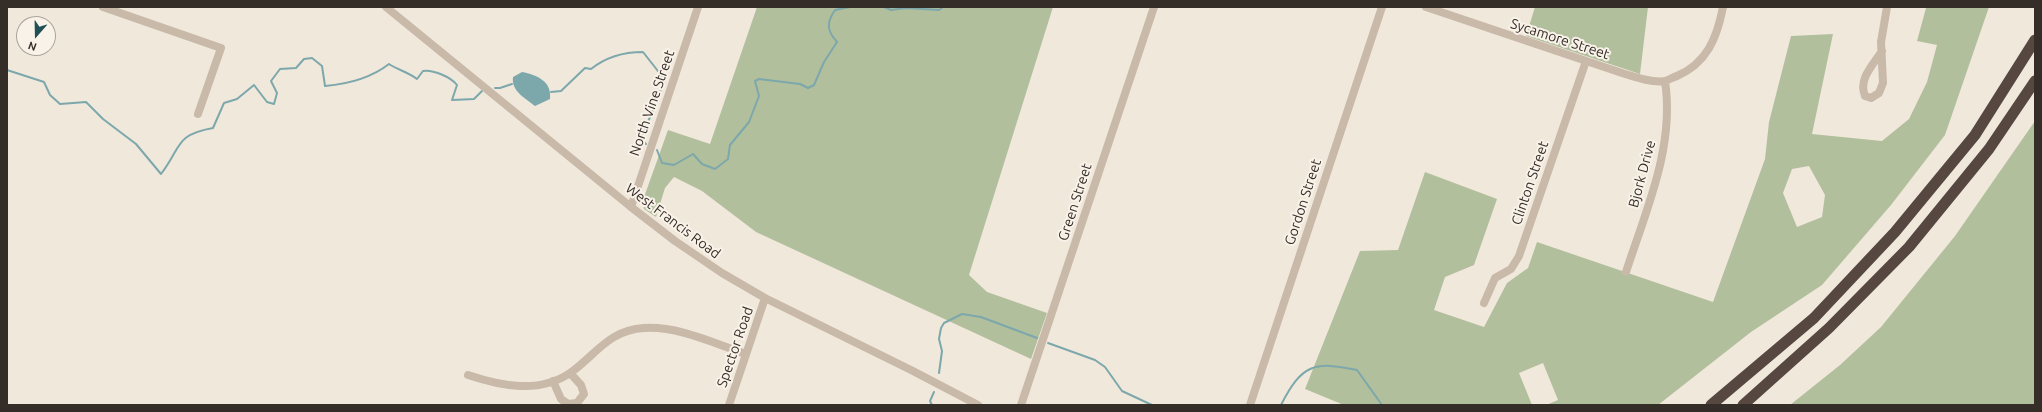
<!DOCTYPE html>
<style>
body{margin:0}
#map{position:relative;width:2042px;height:412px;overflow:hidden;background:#f1e8dc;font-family:Ubuntu,sans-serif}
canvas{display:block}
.frame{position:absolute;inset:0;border:8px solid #352d28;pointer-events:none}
.north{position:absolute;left:16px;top:16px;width:40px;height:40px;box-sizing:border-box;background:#f9f2e8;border:1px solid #aba39b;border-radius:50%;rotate:200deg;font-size:11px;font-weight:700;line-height:16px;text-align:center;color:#352d28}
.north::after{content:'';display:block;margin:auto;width:14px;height:18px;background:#204f55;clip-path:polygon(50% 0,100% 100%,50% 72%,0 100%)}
</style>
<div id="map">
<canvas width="2042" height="412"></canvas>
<div class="frame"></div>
<div class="north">N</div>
</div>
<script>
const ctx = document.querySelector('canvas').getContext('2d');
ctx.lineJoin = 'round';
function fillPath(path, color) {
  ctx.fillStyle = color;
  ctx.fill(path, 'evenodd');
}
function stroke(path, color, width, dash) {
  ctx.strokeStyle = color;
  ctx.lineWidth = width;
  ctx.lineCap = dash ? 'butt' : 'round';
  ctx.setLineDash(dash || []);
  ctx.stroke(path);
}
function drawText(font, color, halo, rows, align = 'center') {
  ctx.font = font + ' Ubuntu,sans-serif';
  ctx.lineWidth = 4;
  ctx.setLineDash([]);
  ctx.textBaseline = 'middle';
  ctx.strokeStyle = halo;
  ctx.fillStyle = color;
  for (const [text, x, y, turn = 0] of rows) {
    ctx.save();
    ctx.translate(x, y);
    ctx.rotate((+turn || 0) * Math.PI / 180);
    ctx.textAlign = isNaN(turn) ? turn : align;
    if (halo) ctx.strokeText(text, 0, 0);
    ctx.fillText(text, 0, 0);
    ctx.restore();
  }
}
fillPath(new Path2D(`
 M757 7H1053L969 275 987 292 1047 313 1031 359 756 232 702 191 674 177 665 188 656 217 644 209 643 200 668 130 710 144Z
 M1535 7H1648L1640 74 1526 36Z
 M1933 7H1989L1945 135 1891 205 1822 285 1751 332 1658 405H1546L1558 400 1543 363 1519 373 1532 405H1344L1305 389 1360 251 1398 250 1425 172 1497 199 1474 265 1445 277 1434 310 1484 327 1507 283 1528 268 1537 242 1713 302 1765 159 1769 122 1791 36 1833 34 1812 134 1882 141 1909 119 1927 82 1937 45 1917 41 1926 8ZM1809 166 1825 195 1822 217 1797 227 1783 193 1792 169Z
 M2035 121V405H1790L1840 365 1881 327 1955 236Z`), '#b2bf9d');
fillPath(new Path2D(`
 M522 72C537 75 552 81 550 99L535 106C525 98 511 91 513 77Z`), '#7ca8ac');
stroke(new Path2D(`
 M884 7 891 10 906 8 939 10 943 7
 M7 70 44 82 50 95 60 104 86 102 103 119 136 144 161 174C182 147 174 135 213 128L224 103 237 99 254 85 267 102 274 104 277 93 271 81 280 69 296 68 304 59 312 58 322 66 325 86C348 84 371 78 389 64 398 70 408 72 417 79L423 71C432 69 451 77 457 85L452 100 474 99 482 91
 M495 88H500L512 84
 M551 92 561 91 585 68 591 69C606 57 624 52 643 52L665 80 641 139 646 144
 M657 150 662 163 674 165 693 154 702 164 715 169 728 159 730 145 749 122 759 96 755 81 759 79 800 84 808 88 814 85 824 62 837 42C827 31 826 23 835 10L850 7
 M1048 343 1095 360 1105 367 1122 391 1152 405
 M939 373 942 351 939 339 941 328 944 323 962 314 981 317 1037 338
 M932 405 930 401 934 392
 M1281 405C1302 364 1314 361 1357 370L1382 405`), '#7ca8ac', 2);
stroke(new Path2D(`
 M103 7 221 48 198 114
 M386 7 631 207 675 241 722 273 765 298 911 370 978 405
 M1426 7 1622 73C1635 77 1652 83 1665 81 1669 80 1673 77 1677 76 1707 63 1717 38 1723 7
 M1882 51C1873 65 1858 79 1865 96L1871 98 1879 93 1883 83 1881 42 1887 7
 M631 207 698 7
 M1626 272C1646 210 1675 147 1665 81
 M1484 303 1495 278 1511 269 1519 256 1586 61
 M468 375C501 386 539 394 570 373 595 356 608 330 644 328 679 326 713 343 746 354
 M553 381 561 399 568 404 577 403 584 394 581 385 570 373
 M729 405 765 298
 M1021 405 1154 7
 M1250 405 1382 7`), '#c8b9a9', 8);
stroke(new Path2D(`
 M1711 405 1814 318 1895 232 1975 135 2035 40
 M1743 405 1829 328 1909 247 1989 149 2035 81`), '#564840', 11);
drawText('14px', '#352d28', '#f9f2e8', [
 ["Sycamore Street",1560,39,18],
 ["North Vine Street",652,103,-71],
 ["Bjork Drive",1642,174,-75],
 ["Clinton Street",1530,183,-71],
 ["Green Street",1075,202,-72],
 ["Gordon Street",1303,202,-72],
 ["West Francis Road",673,221,37],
 ["Spector Road",735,347,-71]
]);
</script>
